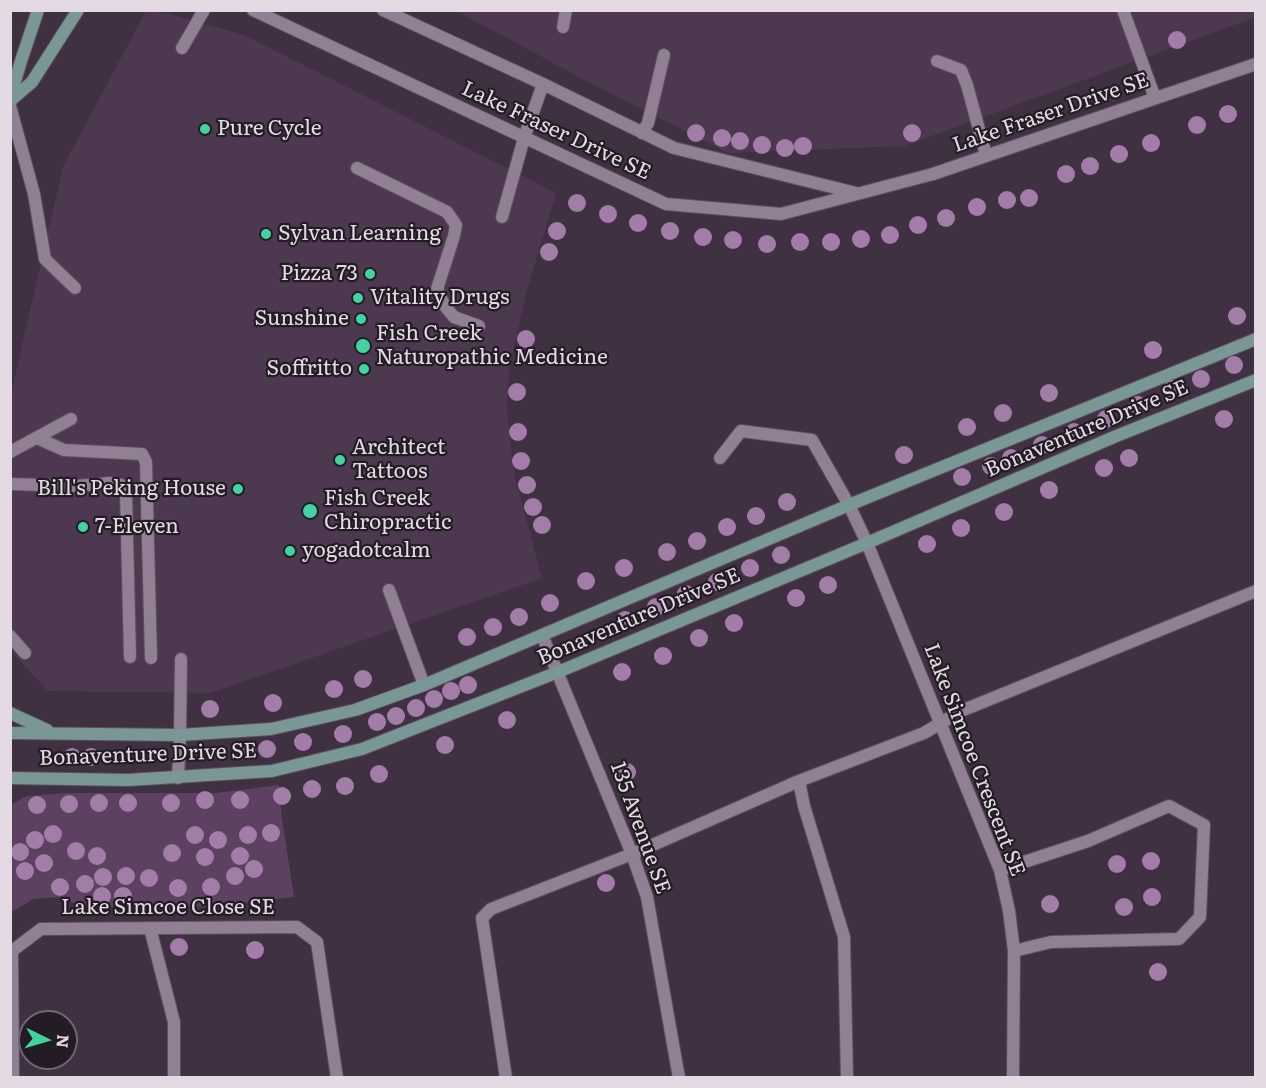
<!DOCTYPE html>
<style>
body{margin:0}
#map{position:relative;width:1266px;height:1088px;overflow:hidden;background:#403142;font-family:Literata,serif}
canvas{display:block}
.frame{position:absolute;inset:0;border:12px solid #e3dae4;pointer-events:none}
.north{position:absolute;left:18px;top:1010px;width:60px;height:60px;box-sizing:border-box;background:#231c24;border:2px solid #706871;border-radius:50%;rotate:95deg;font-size:16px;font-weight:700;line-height:24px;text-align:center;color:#e3dae4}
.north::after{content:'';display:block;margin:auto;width:21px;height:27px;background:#41d4a1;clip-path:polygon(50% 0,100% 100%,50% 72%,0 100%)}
</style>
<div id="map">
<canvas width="1266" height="1088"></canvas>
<div class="frame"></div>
<div class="north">N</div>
</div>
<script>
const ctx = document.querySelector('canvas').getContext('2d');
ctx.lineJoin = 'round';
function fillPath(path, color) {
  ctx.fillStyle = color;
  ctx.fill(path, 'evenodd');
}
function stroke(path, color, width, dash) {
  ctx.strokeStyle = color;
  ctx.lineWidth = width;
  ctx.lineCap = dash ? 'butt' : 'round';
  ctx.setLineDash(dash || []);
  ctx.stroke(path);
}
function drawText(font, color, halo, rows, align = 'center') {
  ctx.font = font + ' Literata,serif';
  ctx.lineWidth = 4.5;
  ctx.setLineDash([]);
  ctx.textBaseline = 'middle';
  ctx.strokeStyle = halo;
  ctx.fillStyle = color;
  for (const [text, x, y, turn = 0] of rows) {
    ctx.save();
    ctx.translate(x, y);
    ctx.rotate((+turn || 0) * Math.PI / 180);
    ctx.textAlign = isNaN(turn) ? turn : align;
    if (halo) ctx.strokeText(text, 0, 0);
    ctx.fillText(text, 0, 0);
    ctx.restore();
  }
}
fillPath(new Path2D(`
 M1255 10 1256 17 904 146 728 153 581 78 457 11Z
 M146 11H158L244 35 556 193 527 290 509 370 507 410 514 475 542 578 210 693 48 691 11 651V393L63 167Z`), '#4d394f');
fillPath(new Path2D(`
 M279 785 282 819 294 897 215 906 143 908 83 906 58 897 34 899 11 912V805L26 796 67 793H216Z`), '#5c4160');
const lane = new Path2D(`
 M1123 10 1155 98
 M563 27 566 10
 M182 48 204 10
 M937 61 961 70 967 85 986 155
 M10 106 34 194 45 259 75 288
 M642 133 648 123 664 55
 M357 168 447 212 456 225 454 236 437 289 444 305 454 317 479 326
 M502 217 524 138
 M37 438 64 450 142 454 146 462 151 658
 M10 452 71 419
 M10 484 76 486 111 483 121 485 126 493 130 657
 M389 590 424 685
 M10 636 25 653
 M178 778 180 735 181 659
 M799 781 804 806 844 937 847 1078
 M150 928 174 1022V1078
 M506 1078 482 918 491 909 632 854 799 781 924 733 961 711 1256 591`);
const street = new Path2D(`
 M253 10 666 204 781 214 933 174 1256 64
 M383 10 543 84 674 148 856 193
 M524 138 543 84
 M720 458 741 431 812 440 849 505 867 543 1000 870 1009 911 1014 951 1013 1078
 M542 635 632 854 647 897 679 1078
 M1000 870 1088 841 1169 806 1204 825 1200 917 1179 939 1051 942 1014 951
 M13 1078 12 951 41 929 297 927 317 942 337 1078`);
const secondary = new Path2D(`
 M10 98 21 61 38 10
 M10 101 32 82 78 10
 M10 713 47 730
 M10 733 180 735 271 729 355 710 424 685 849 505 1256 339
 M10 778 128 780 272 771 362 749 558 672 867 543 1114 437 1256 380`);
stroke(lane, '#5c4f5d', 14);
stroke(street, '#5c4f5d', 14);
stroke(secondary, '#5c4f5d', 14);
stroke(lane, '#918093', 12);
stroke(street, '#918093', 12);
stroke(secondary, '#799796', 12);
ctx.fillStyle = '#a27da8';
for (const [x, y] of [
 [1177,40],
 [1228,114],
 [1197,125],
 [696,133],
 [912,133],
 [722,138],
 [740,141],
 [1151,143],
 [762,145],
 [803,146],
 [785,148],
 [1119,154],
 [1090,166],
 [1066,174],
 [1029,198],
 [1007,200],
 [577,203],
 [977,207],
 [608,214],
 [946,218],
 [638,223],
 [918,225],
 [557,231],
 [670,231],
 [890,235],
 [703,237],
 [861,239],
 [733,240],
 [800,242],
 [831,242],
 [767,244],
 [549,252],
 [1237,316],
 [526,339],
 [1153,350],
 [1234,365],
 [1201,379],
 [1172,389],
 [517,392],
 [1049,393],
 [1138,405],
 [1003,413],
 [1106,419],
 [1224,419],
 [967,427],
 [518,432],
 [1074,432],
 [1042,445],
 [904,455],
 [1011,458],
 [1129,458],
 [521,461],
 [991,466],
 [1104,468],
 [962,477],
 [527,485],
 [1049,490],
 [787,502],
 [533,507],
 [1004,512],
 [756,516],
 [542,525],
 [727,527],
 [961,528],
 [697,541],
 [927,544],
 [667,552],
 [781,555],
 [624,568],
 [750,568],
 [586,581],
 [717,582],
 [828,585],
 [686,594],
 [796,598],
 [550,603],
 [656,607],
 [519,617],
 [625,620],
 [734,623],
 [493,627],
 [467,637],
 [699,638],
 [663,656],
 [622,672],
 [363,679],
 [468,685],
 [334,689],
 [451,691],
 [434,699],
 [273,703],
 [416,708],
 [210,709],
 [396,716],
 [507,720],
 [377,722],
 [343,734],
 [303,742],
 [445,745],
 [267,749],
 [247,751],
 [72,757],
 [91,757],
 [627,772],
 [379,774],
 [345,786],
 [312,789],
 [282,796],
 [205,800],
 [240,800],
 [99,803],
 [128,803],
 [171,803],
 [69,804],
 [37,805],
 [271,833],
 [53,834],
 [195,835],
 [248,835],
 [35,840],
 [218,840],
 [76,851],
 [20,852],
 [172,853],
 [97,856],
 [240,856],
 [205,857],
 [1151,861],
 [44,863],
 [1117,864],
 [254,869],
 [25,871],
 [126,876],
 [235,876],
 [103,877],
 [149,878],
 [606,883],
 [85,884],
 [60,887],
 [211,887],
 [178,888],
 [102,896],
 [123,896],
 [1152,897],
 [1050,904],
 [1124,907],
 [179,947],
 [255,950],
 [1158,972]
]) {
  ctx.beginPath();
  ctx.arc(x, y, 9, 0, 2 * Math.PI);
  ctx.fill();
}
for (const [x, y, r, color] of [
 [205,129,6,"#41d4a1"],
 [266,234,6,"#41d4a1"],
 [370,274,6,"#41d4a1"],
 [358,298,6,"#41d4a1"],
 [361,319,6,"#41d4a1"],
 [363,346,8,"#41d4a1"],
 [364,369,6,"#41d4a1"],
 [340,460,6,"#41d4a1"],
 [238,489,6,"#41d4a1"],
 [310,511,8,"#41d4a1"],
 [83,527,6,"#41d4a1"],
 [290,551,6,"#41d4a1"]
]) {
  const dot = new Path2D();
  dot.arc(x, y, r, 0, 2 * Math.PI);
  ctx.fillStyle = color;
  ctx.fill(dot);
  stroke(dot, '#231c24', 2);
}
drawText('21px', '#e3dae4', '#231c24', [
 ["Lake Fraser Drive SE",1051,113,-19],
 ["Lake Fraser Drive SE",556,131,25],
 ["Bonaventure Drive SE",1087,429,-23],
 ["Bonaventure Drive SE",639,617,-23],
 ["Bonaventure Drive SE",148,755,-2],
 ["Lake Simcoe Crescent SE",974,760,69],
 ["135 Avenue SE",640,828,70],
 ["Lake Simcoe Close SE",168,908]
]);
drawText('21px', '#e3dae4', '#231c24', [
 ["Pure Cycle",217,129],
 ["Sylvan Learning",278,234],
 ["Pizza 73",358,274,"right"],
 ["Vitality Drugs",370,298],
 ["Sunshine",349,319,"right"],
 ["Fish Creek",376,334],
 ["Naturopathic Medicine",376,358],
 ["Soffritto",352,369,"right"],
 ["Architect",352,448],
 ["Tattoos",352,472],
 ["Bill's Peking House",226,489,"right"],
 ["Fish Creek",324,499],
 ["Chiropractic",324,523],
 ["7-Eleven",95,527],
 ["yogadotcalm",302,551]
], 'left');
</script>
